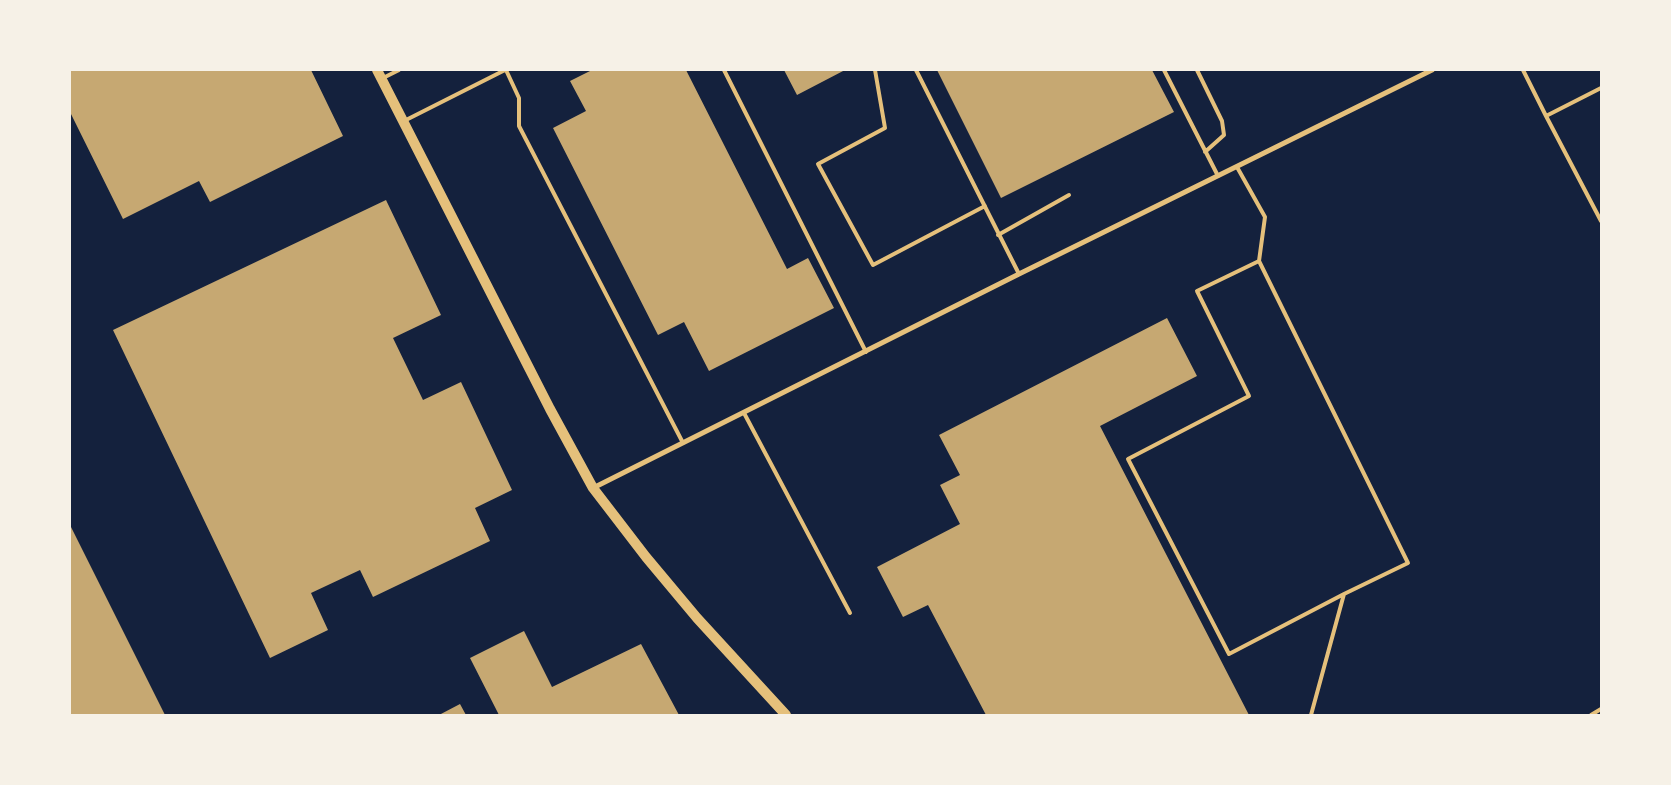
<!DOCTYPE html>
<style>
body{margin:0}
#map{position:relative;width:1671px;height:785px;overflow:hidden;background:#14213d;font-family:Bitter,serif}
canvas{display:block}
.frame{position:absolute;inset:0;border:71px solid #f6f1e7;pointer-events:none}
</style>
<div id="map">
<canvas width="1671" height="785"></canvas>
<div class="frame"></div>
</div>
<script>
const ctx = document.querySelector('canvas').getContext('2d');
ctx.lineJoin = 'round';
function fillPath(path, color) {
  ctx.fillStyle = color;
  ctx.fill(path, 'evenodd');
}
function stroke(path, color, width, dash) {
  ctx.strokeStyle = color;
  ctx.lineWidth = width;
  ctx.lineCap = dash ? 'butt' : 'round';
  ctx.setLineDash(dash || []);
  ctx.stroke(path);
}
fillPath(new Path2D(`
 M70 70H311L343 136 210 202 199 181 123 219 70 112Z
 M592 70H686L787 269 808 258 834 308 709 371 684 322 658 335 553 128 586 111 570 81Z
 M784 70H845L797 95Z
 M937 70H1152L1174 112 1001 198Z
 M386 200 441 315 393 338 423 400 461 382 512 490 475 508 490 541 373 597 360 570 311 593 328 630 270 658 113 330Z
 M1167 318 1197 376 1100 426 1249 715H986L928 605 903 617 877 567 960 524 940 485 960 475 939 435Z
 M70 525 165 715H70Z
 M524 631 552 687 641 644 679 715H499L470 658Z
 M460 704 466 715H439Z`), '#c6a872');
stroke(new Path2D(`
 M506 70 519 98V126L683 443
 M724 70 866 352
 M875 70 885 128 818 164 873 265 985 206
 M916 70 1019 274
 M1164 70 1218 176
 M1197 70 1222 121 1224 135 1205 152
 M1523 70 1546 116 1601 88
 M383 78 399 70
 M1546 116 1601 221
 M404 121 505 70
 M1237 167 1265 217 1259 261 1408 563 1344 594 1311 715
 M998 235 1069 195
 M1259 261 1197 291 1249 396 1128 459 1229 654 1344 594
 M744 413 850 613
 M1591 715 1601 709`), '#e5c07b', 4);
stroke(new Path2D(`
 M593 488 1019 274 1432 70`), '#e5c07b', 5);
stroke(new Path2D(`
 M377 70 550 409 593 488 646 557 697 618 786 715`), '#e5c07b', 10);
</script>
